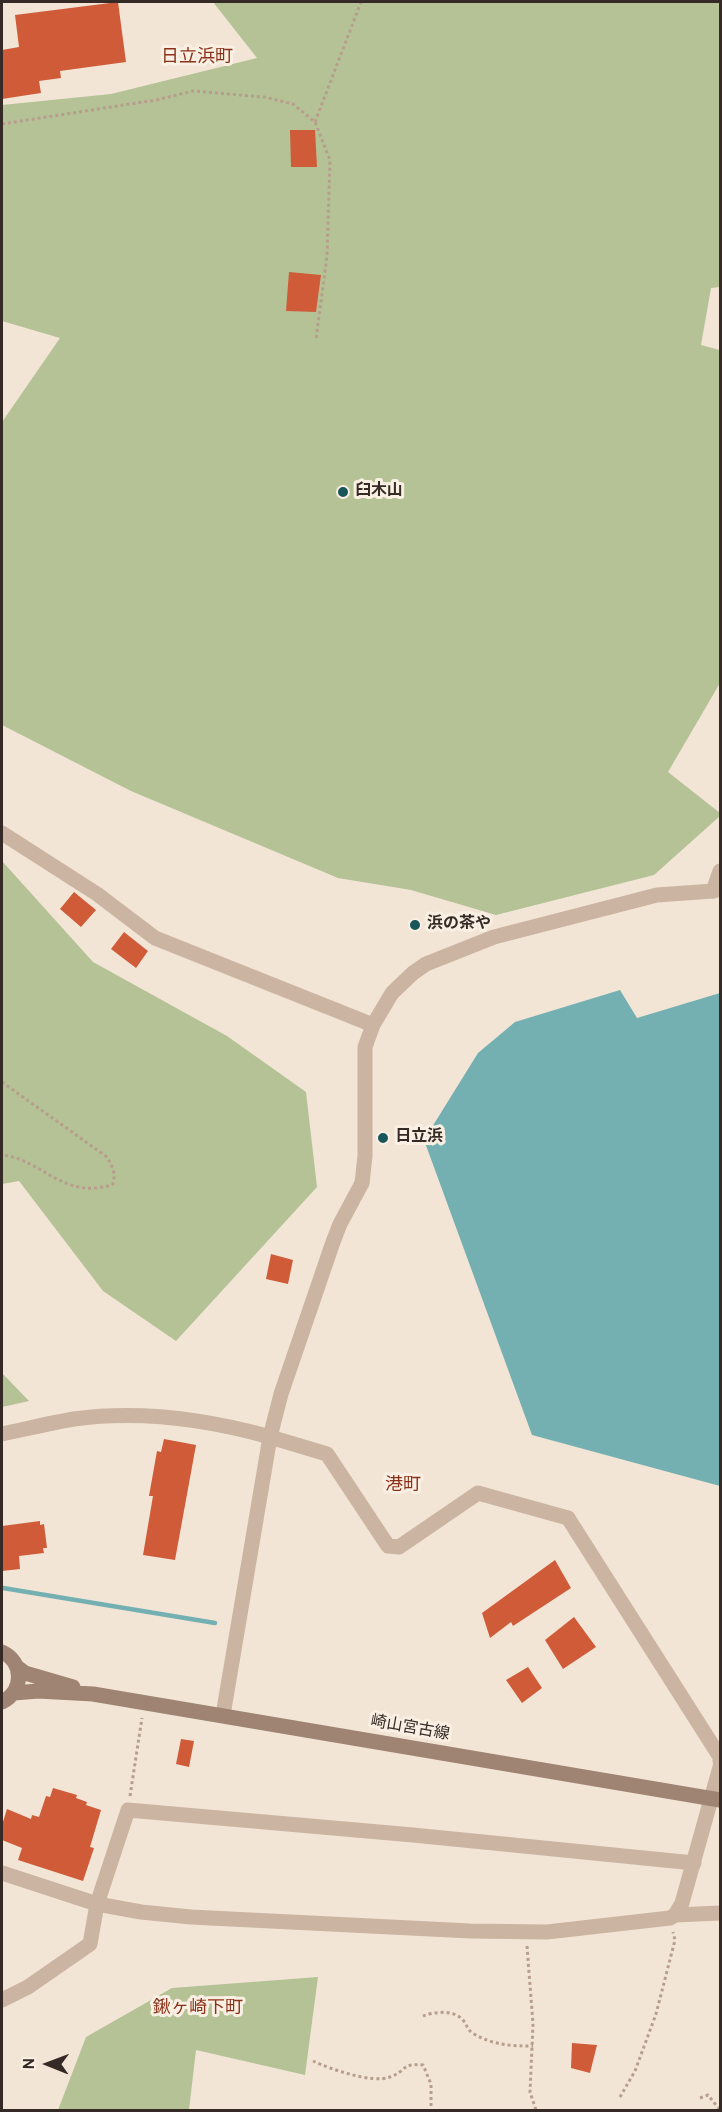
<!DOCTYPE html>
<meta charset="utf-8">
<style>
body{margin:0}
#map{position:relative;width:722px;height:2112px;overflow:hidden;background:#f3e5d6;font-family:Overpass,sans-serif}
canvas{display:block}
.frame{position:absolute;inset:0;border:3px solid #352a25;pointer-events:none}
.north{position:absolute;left:18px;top:2034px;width:60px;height:60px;-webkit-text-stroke:4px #faefe3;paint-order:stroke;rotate:271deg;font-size:16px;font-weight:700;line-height:24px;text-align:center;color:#352a25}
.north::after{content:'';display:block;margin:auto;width:21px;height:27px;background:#352a25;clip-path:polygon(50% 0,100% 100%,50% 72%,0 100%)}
</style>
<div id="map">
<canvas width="722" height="2112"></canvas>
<div class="frame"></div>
<div class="north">N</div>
</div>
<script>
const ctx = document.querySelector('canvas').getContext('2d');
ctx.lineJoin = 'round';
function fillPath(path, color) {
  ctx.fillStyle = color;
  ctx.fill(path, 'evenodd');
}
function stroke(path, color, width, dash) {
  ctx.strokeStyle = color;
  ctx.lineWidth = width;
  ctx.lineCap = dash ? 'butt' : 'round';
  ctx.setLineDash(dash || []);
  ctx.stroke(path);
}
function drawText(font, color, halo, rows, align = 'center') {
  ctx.font = font + ' Overpass,"Noto Sans JP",sans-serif';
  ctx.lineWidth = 6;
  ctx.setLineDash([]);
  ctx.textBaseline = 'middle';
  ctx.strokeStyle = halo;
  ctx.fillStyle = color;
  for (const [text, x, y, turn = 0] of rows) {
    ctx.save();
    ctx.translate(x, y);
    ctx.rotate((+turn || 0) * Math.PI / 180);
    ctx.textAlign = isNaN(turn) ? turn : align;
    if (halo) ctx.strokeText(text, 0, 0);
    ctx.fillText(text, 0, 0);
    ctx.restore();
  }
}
fillPath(new Path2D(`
 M213 2H720V287L711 288 701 345 720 350V683L668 772 720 813V816L654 875 496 915 411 890 338 878 131 791 2 725V422L60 338 2 321V105L111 94 257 58Z
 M2 861 93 962 227 1036 306 1092 317 1187 176 1341 103 1291 19 1181 2 1184Z
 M2 1373 29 1401 2 1407Z
 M318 1977 305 2075 196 2050 189 2110H58L86 2037 172 1988Z`), '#b4c296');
fillPath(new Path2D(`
 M620 990 637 1018 720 993V1486L532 1435 424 1140 478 1053 515 1022Z`), '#74b0b1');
stroke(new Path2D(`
 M3 1588 215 1623`), '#74b0b1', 4.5);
fillPath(new Path2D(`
 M118 2 126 62 60 71 61 78 39 81 41 93 2 99V50L19 47 15 15Z
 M290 130H315L317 167H291Z
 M289 272 321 275 316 312 286 311Z
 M74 892 96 910 81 927 60 909Z
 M124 932 148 951 136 968 111 949Z
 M271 1254 293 1260 288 1284 266 1279Z
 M164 1439 196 1445 175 1560 143 1555 153 1496H149L157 1451 161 1452Z
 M40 1521V1525L44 1524 47 1548H43L44 1553 19 1556 20 1569 2 1571V1526Z
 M555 1560 571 1588 513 1626 511 1622 490 1638 482 1613Z
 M574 1617 596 1647 563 1669 545 1640Z
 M528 1667 542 1688 522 1703 506 1680Z
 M181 1739 194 1741 189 1767 176 1764Z
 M53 1788 77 1795 76 1798 87 1802 86 1805 101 1810 90 1847 94 1848 83 1881 18 1860 22 1848 2 1840V1825L7 1809 31 1819 32 1815 39 1817 46 1796 50 1797Z
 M572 2043 597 2045 590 2073 571 2068Z`), '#cf5b38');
stroke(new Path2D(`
 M315 122 361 2
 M2 124 156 100 193 91 264 97 293 104 315 122 330 160 327 256 316 339
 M2 1082 107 1157C112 1166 116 1173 113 1184 107 1187 101 1187 95 1188 58 1191 36 1158 2 1155
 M130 1796 142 1718
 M527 1946 533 2024 530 2092 536 2110
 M423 2016C434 2012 453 2009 463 2020 467 2025 467 2030 474 2034 493 2045 511 2046 533 2046
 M313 2061C330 2069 373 2084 390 2077 407 2071 401 2063 423 2065L431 2084V2110
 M620 2097 635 2071 656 2014 675 1940 673 1932
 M700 2098 708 2095 720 2110`), '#b79e8c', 3, [3, 3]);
stroke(new Path2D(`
 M2 833 97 894 155 938 373 1025
 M362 1183 365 1156V1047L373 1025 392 993 413 973 426 964 494 937 657 895 713 891 720 871
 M270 1437 327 1454 388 1546 399 1547 478 1493 568 1518
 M675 1915 720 1913
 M2 2000 28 1987 90 1944 97 1904 128 1810 413 1835 694 1863`), '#cbb4a2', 15);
stroke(new Path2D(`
 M713 891 720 889
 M2 1434C26 1429 50 1423 74 1419 141 1410 206 1419 270 1437
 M568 1518 720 1757V1761
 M223 1715 270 1437 281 1394 333 1242 340 1224 362 1183
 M2 1873 97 1904 141 1912 191 1917 470 1931 547 1932 670 1918 675 1915 682 1903 720 1767`), '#cbb4a2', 15);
stroke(new Path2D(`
 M2 1652C24 1662 24 1691 2 1702
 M17 1667 25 1673 73 1687
 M14 1693 38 1691 93 1694 720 1800`), '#9f8373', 15);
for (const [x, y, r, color] of [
 [343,492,6,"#185659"],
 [415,925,6,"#185659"],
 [383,1138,6,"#185659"]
]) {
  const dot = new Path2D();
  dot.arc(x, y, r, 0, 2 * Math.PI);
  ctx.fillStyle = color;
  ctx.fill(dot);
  stroke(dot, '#faefe3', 2);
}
drawText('bold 16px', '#352a25', '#faefe3', [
 ["臼木山",355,492],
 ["浜の茶や",427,925],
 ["日立浜",395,1138]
], 'left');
drawText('16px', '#352a25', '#faefe3', [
 ["崎山宮古線",410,1729,10]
]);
drawText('18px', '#8a3219', '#faefe3', [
 ["日立浜町",197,58],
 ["港町",403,1486],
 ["鍬ヶ崎下町",198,2009]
]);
</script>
